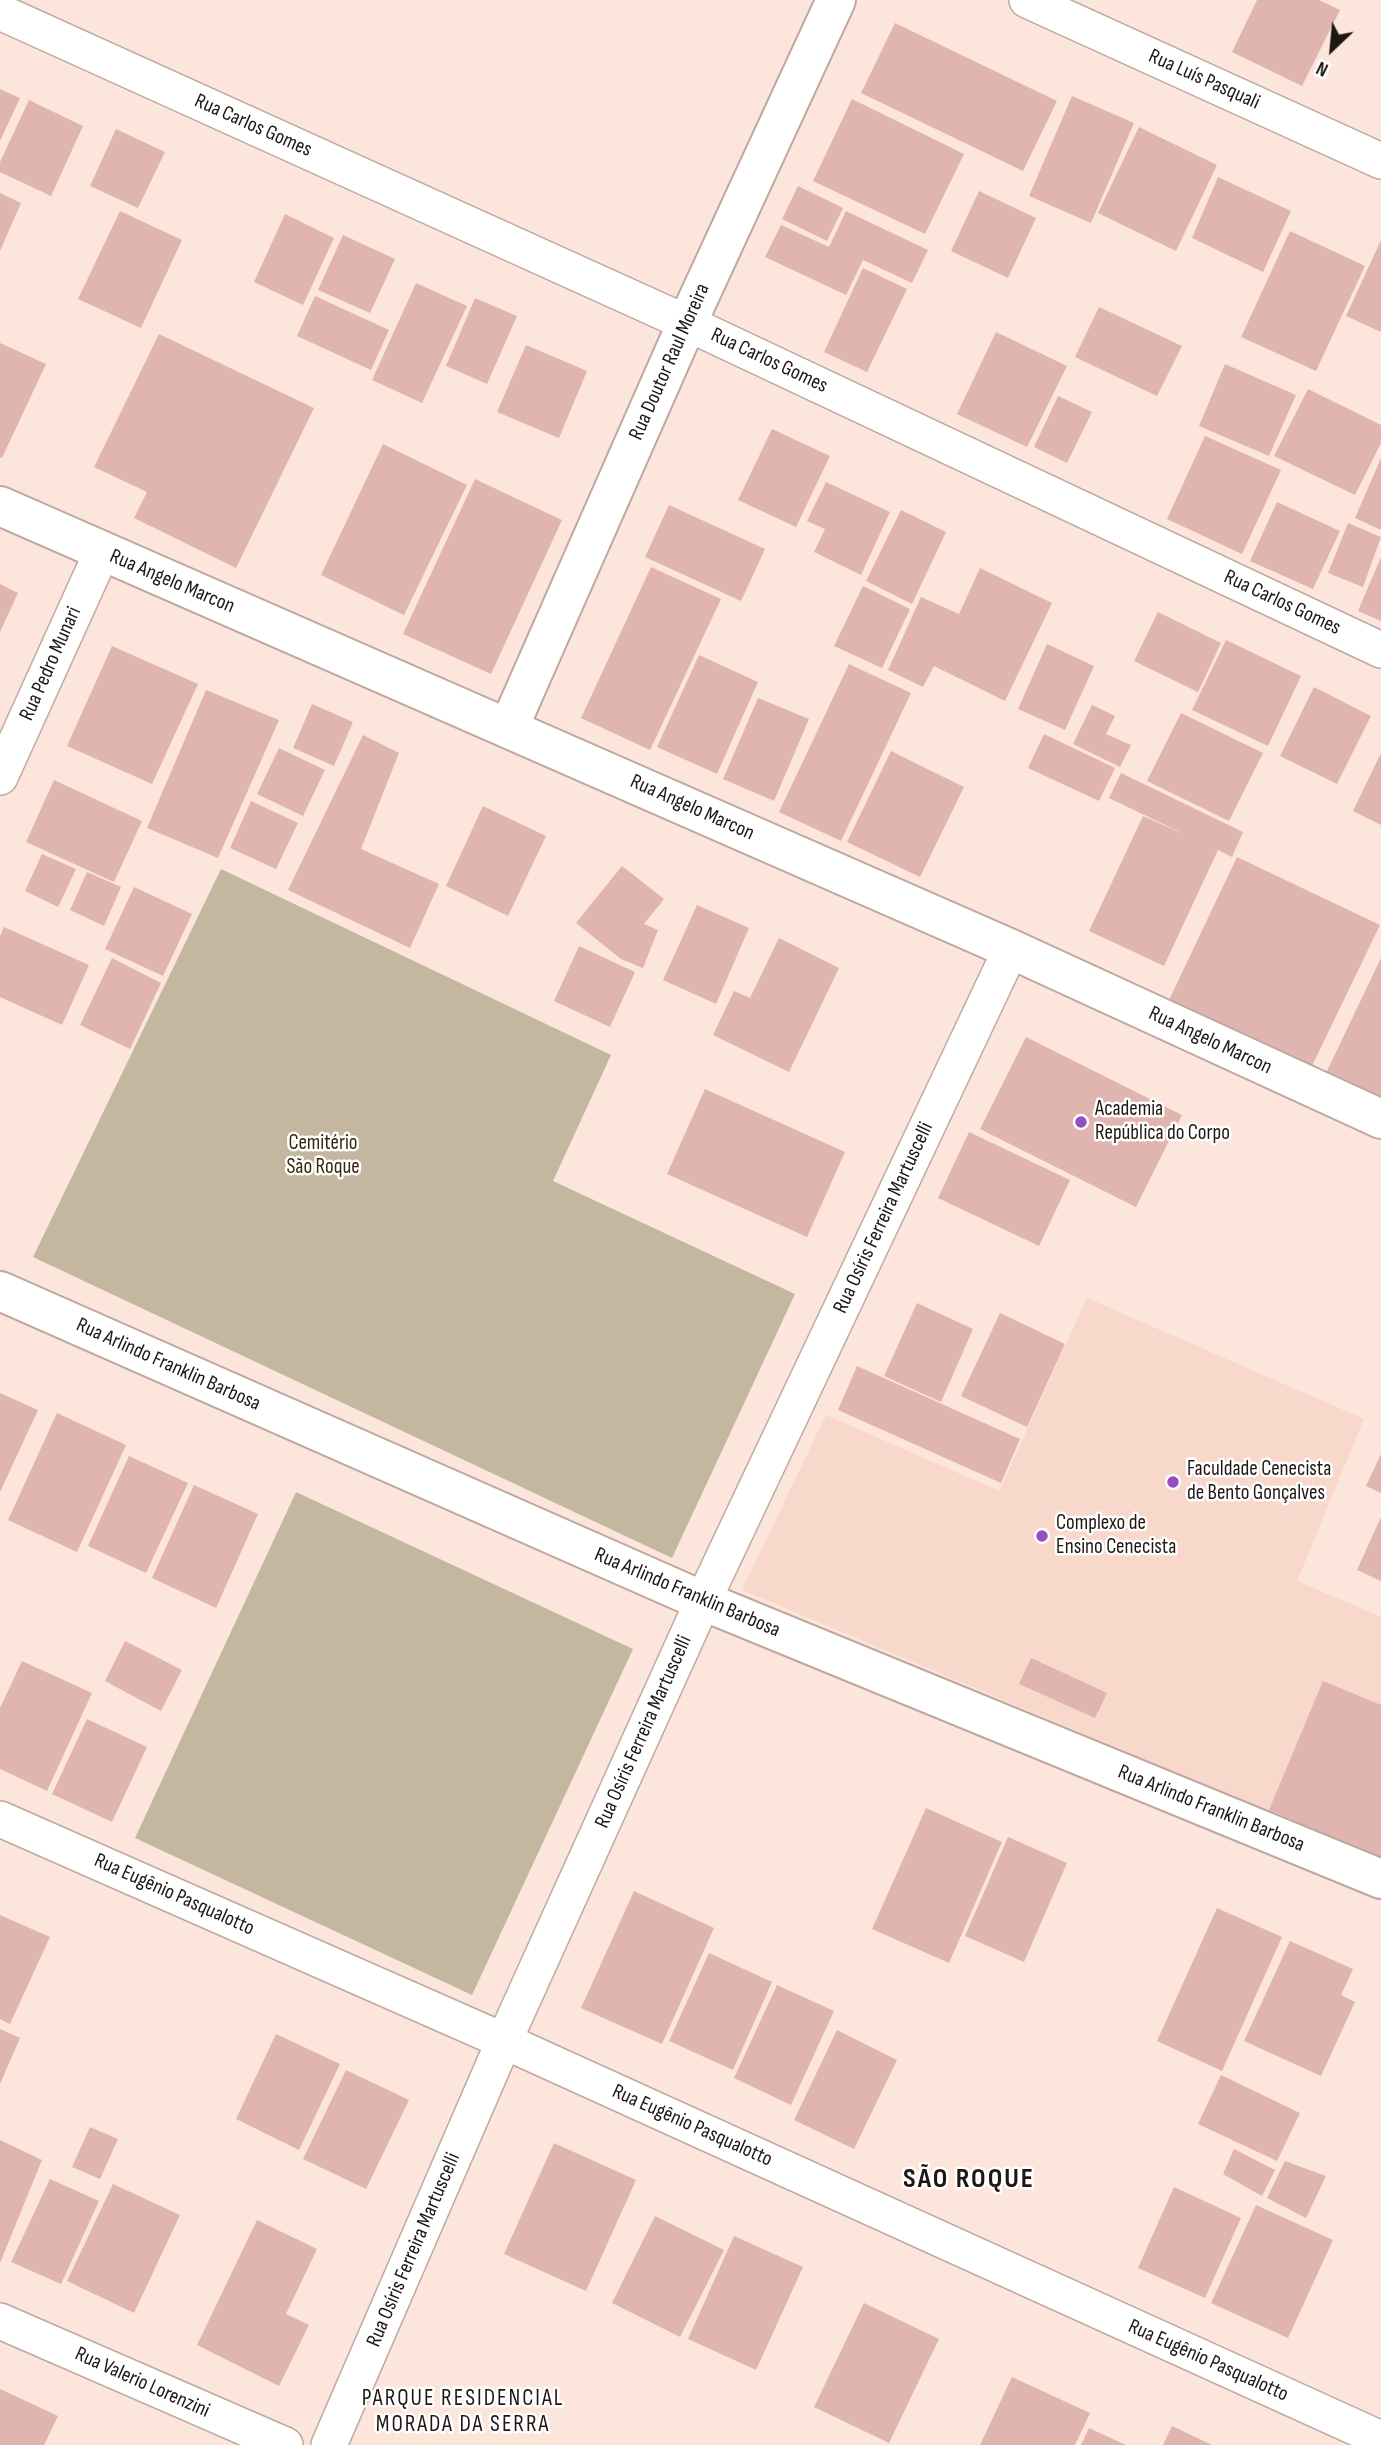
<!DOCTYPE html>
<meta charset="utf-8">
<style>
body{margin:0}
#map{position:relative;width:1381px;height:2445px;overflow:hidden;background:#fce5db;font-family:"Sofia Sans Condensed",sans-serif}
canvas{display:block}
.north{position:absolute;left:1297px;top:14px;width:70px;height:70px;-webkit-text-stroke:5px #fff;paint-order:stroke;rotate:206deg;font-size:19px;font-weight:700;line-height:28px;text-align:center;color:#1f1714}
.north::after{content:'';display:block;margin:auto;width:24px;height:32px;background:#1f1714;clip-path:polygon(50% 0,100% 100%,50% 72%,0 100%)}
</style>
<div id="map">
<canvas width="1381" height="2445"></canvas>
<div class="north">N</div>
</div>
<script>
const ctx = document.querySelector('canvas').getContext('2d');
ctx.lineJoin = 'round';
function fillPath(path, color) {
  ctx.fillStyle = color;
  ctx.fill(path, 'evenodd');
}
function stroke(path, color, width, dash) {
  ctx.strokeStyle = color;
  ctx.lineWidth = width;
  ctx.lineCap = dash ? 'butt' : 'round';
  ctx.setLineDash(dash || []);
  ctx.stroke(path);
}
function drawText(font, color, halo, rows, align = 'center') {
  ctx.font = font + ' "Sofia Sans Condensed",sans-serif';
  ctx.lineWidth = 5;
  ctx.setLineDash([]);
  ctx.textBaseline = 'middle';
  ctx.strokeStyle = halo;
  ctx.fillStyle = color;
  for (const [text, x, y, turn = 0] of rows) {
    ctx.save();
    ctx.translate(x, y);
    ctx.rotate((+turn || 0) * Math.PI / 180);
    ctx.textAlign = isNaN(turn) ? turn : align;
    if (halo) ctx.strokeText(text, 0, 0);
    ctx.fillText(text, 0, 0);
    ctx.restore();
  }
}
fillPath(new Path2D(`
 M1087 1298 1364 1419 1297 1581 1381 1617V1859L742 1590 826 1415 999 1491Z`), '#f7d8ca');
fillPath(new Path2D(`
 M221 869 611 1055 553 1181 795 1294 672 1558 33 1257Z
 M296 1492 633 1649 472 1995 135 1838Z`), '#c3b7a0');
fillPath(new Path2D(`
 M1257 0H1319L1340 10 1302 86 1232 52Z
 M895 23 1057 101 1023 171 861 93Z
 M0 89 20 98 0 141Z
 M1072 96 1134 123 1091 223 1029 196Z
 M852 99 964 154 925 234 813 181Z
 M29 100 83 126 51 196 0 172V162Z
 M1139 127 1217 165 1176 251 1098 213Z
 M116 129 165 152 138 208 90 186Z
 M1218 177 1291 211 1263 272 1192 238Z
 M798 186 843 208 827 241 782 219Z
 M979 191 1036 218 1008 278 951 251Z
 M0 193 21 203 0 251Z
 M120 211 182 240 141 328 78 299Z
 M846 211 928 250 912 283 863 260 846 295 765 257 781 225 829 247Z
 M285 214 334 238 303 305 254 282Z
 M1290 231 1365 266 1316 371 1241 337Z
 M343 235 395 259 370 313 318 290Z
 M1381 240V332L1346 316Z
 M863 268 907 289 867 372 824 352Z
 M416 283 467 306 422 403 372 380Z
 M315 296 389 330 371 370 297 336Z
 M475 298 517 316 487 384 446 366Z
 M1099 307 1182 346 1157 396 1075 357Z
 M996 332 1067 366 1027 447 957 414Z
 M159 334 314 408 236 568 134 518 147 492 94 467Z
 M0 343 46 364 2 458 0 457Z
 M526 345 587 371 559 438 497 412Z
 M1225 364 1296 395 1269 456 1199 426Z
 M1308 389 1381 425V443L1355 495 1274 456Z
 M1058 396 1092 412 1067 463 1034 447Z
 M772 429 830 456 796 527 738 500Z
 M1205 436 1281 470 1242 554 1167 519Z
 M383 444 467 485 404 615 321 575Z
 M1381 458V530L1355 518Z
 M475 479 562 520 491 674 403 634Z
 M826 482 890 512 861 575 814 552 825 529 807 521Z
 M1277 502 1340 531 1313 589 1250 561Z
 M669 505 765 549 741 601 645 557Z
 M901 510 946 532 912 604 866 581Z
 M1348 523 1381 537 1363 587 1328 573Z
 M1381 557V621L1358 611Z
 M651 567 721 599 650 750 581 718Z
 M980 568 1052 603 1005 701 934 666 923 687 888 670 921 597 959 614Z
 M0 584 18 593 0 632Z
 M863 586 910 609 882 668 834 646Z
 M1158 612 1221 643 1198 692 1134 661Z
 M1226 640 1301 676 1268 746 1192 710Z
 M1047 644 1094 666 1065 730 1018 709Z
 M112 646 198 684 152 784 67 746Z
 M699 655 758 682 717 774 657 747Z
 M849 664 911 693 841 841 779 812Z
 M1314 687 1371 716 1337 784 1280 756Z
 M206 690 279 720 218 858 147 828Z
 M758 698 809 719 774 801 723 779Z
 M312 704 353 722 334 766 293 748Z
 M1092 705 1115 716 1106 734 1131 745 1120 767 1073 744Z
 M1181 713 1263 753 1229 821 1147 781Z
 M1044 734 1115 768 1099 801 1028 768Z
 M363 735 399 753 361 849 439 884 410 948 288 890Z
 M279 748 325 770 303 816 257 794Z
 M891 751 964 787 920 877 847 842Z
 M1381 753V825L1353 811Z
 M1121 773 1243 832 1232 857 1218 850 1164 966 1089 931 1143 816 1188 836 1109 798Z
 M54 780 142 821 114 882 26 842Z
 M251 801 298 823 276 869 230 848Z
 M483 806 546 836 508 916 446 886Z
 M42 854 76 869 58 907 25 891Z
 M1237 857 1380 925 1311 1068 1169 1000Z
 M622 866 664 899 644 924 658 930 643 968 621 959 576 923Z
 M87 872 121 887 104 926 70 910Z
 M134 887 192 914 163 976 105 949Z
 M697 905 749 928 716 1004 663 980Z
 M4 927 89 965 62 1025 0 997V936Z
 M779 938 839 968 789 1072 713 1035 734 991 750 998Z
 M579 946 635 972 610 1027 554 1001Z
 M112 958 161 983 130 1049 80 1025Z
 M1381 958V1100L1326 1073Z
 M1026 1037 1182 1115 1136 1207 980 1129Z
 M705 1089 845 1152 807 1237 667 1174Z
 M969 1132 1070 1180 1039 1246 938 1198Z
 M917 1303 973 1329 941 1402 884 1376Z
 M1000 1313 1065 1344 1027 1427 961 1396Z
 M857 1366 1020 1439 1001 1483 838 1410Z
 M0 1393 38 1410 0 1492Z
 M57 1413 126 1445 77 1552 8 1520Z
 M1381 1454V1493L1366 1486Z
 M129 1456 188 1483 146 1573 88 1546Z
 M194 1485 258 1514 216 1608 152 1578Z
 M1381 1517V1581L1357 1570Z
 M125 1641 182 1670 161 1711 105 1681Z
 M1031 1658 1107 1693 1095 1718 1019 1684Z
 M22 1661 92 1693 47 1791 0 1769V1708Z
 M1323 1681 1381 1705V1858L1269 1810Z
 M87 1719 147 1747 112 1822 52 1794Z
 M926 1808 1002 1842 949 1963 872 1929Z
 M1008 1837 1067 1863 1024 1962 965 1936Z
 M634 1891 714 1928 662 2044 581 2008Z
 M1217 1908 1282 1937 1222 2071 1157 2041Z
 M0 1915 50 1937 10 2024 0 2019Z
 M1290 1941 1353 1969 1341 1995 1355 2002 1321 2076 1244 2041Z
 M709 1953 772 1982 733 2070 669 2041Z
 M777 1985 834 2011 791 2105 734 2078Z
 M0 2029 20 2038 0 2084Z
 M837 2030 897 2060 854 2149 794 2120Z
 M276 2034 340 2064 299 2150 236 2119Z
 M346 2070 409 2100 366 2189 303 2159Z
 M1221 2075 1300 2113 1277 2161 1198 2124Z
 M90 2127 118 2139 100 2179 72 2167Z
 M0 2140 42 2160 0 2263Z
 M554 2143 636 2180 586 2291 504 2254Z
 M1234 2149 1275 2170 1262 2196 1223 2174Z
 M1285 2161 1326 2176 1306 2218 1267 2198Z
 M50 2179 99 2201 61 2284 11 2262Z
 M113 2184 180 2215 134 2313 67 2281Z
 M1174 2187 1241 2218 1205 2298 1138 2268Z
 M1256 2205 1333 2240 1288 2338 1211 2303Z
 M655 2216 724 2250 680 2337 612 2303Z
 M257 2220 317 2249 286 2314 309 2325 279 2386 197 2345Z
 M734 2236 803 2267 756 2370 688 2339Z
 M864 2303 939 2339 889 2443 814 2407Z
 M1012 2377 1090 2413 1075 2445H980Z
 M0 2389 58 2416 44 2445H0Z
 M1172 2426 1212 2445H1163Z
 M1089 2428 1126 2445H1081Z`), '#e0b4af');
const minor = new Path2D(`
 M1027 0 1381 161
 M0 12 687 323 1381 650
 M0 777 102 552
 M0 1819 504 2041 1381 2439
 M0 2321 285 2445
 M329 2445 504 2041 703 1601 1011 949`);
const tertiary = new Path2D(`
 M0 506 1011 949 1381 1119
 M509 727 687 323 836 0
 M0 1291 703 1601 1381 1879`);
stroke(minor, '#bea89e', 38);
stroke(tertiary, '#bea89e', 42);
stroke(minor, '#fff', 35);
stroke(tertiary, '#fff', 38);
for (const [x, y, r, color] of [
 [1081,1122,7,"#934ec2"],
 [1173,1482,7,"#934ec2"],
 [1042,1536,7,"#934ec2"]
]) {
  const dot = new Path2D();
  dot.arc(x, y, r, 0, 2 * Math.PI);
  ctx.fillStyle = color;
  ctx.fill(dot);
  stroke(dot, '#fff', 2.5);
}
drawText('21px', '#1f1714', '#fff', [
 ["Rua Luís Pasquali",1204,80,24],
 ["Rua Carlos Gomes",253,126,24],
 ["Rua Carlos Gomes",769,361,25],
 ["Rua Doutor Raul Moreira",670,362,-66],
 ["Rua Angelo Marcon",172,582,23],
 ["Rua Carlos Gomes",1282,603,25],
 ["Rua Pedro Munari",51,664,-66],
 ["Rua Angelo Marcon",692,808,24],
 ["Rua Angelo Marcon",1210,1041,25],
 ["Rua Osíris Ferreira Martuscelli",884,1218,-65],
 ["Rua Arlindo Franklin Barbosa",168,1365,24],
 ["Rua Arlindo Franklin Barbosa",687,1593,23],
 ["Rua Osíris Ferreira Martuscelli",644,1732,-66],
 ["Rua Arlindo Franklin Barbosa",1211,1809,22],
 ["Rua Eugênio Pasqualotto",174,1895,24],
 ["Rua Eugênio Pasqualotto",692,2126,24],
 ["Rua Osíris Ferreira Martuscelli",414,2250,-67],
 ["Rua Eugênio Pasqualotto",1208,2361,24],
 ["Rua Valerio Lorenzini",142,2383,24]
]);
drawText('21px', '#1f1714', '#fff', [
 ["Academia",1095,1110],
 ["República do Corpo",1095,1134],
 ["Faculdade Cenecista",1187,1470],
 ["de Bento Gonçalves",1187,1494],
 ["Complexo de",1056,1524],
 ["Ensino Cenecista",1056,1548]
], 'left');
drawText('21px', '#36280a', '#fff', [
 ["Cemitério",323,1144],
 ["São Roque",323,1168]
]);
ctx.letterSpacing = '2px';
drawText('23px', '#1f1714', '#fff', [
 ["PARQUE RESIDENCIAL",463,2399],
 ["MORADA DA SERRA",463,2425]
]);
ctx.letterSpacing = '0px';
ctx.letterSpacing = '2px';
drawText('bold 28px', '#1f1714', '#fff', [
 ["SÃO ROQUE",969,2180]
]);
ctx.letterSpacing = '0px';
</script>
